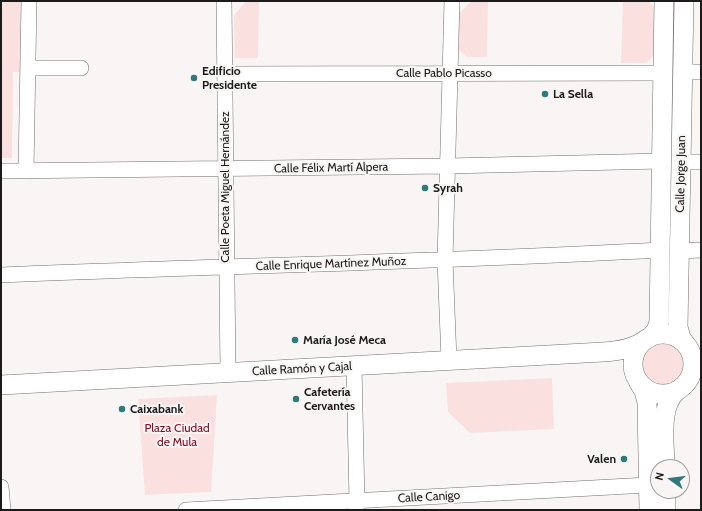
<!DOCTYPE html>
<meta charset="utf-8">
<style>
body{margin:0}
#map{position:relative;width:702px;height:511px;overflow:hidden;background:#f9f5f5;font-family:Cabin,sans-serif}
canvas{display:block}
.frame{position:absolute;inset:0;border:2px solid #1c1a1a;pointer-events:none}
.north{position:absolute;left:650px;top:459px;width:40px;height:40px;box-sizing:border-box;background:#f9f5f5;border:1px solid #a19d9d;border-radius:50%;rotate:284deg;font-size:11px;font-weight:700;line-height:16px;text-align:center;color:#1c1a1a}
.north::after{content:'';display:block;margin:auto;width:14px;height:18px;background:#2f797b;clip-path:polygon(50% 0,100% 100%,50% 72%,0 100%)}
</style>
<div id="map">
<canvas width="702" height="511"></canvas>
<div class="frame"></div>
<div class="north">N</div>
</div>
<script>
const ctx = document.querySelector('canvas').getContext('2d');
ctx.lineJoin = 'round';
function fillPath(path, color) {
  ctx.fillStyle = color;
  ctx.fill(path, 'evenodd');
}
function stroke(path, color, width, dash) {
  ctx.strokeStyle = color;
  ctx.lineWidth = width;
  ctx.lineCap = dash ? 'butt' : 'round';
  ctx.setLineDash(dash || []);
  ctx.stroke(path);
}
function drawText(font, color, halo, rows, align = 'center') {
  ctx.font = font + ' Cabin,sans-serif';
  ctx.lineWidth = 4;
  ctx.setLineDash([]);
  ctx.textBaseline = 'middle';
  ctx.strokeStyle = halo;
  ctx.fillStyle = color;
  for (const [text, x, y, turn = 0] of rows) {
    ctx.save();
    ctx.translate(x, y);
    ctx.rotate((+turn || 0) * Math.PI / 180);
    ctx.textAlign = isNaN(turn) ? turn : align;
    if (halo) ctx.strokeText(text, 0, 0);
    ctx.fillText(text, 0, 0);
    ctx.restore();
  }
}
fillPath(new Path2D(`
 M246 1H259L258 58H235L234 15Z
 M472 1H488L487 57H467L459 50V13Z
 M623 1H648L655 8 654 55 646 63H621Z
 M1 2H23L21 72H13L12 158H1Z
 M642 364a21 21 0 1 1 42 0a21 21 0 1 1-42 0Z
 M552 378 554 429 470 433 448 412 446 383Z
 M217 395 211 492 145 495 138 399Z`), '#fbe0e0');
const minor = new Path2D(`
 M224 1 228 373
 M28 68H81
 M682 72H701
 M224 74 663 73
 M681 162H701
 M1 171 448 166 662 161
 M26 171 29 1
 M679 251 701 250
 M1 275C221 266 441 262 660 250
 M449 360 445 260 452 1
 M354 366 357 501 356 510
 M693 368 696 365 701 364
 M1 487 3 510
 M186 510 648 485`);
const major = new Path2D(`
 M684 1 678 327 681 338 687 346
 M633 364a30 30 0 1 1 60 0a30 30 0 1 1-60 0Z
 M649 338 656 331 659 322 664 1
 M639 383 644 391 647 402 649 510
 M1 385 603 352C618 351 633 349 645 340
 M665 467C665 445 658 404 678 390
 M666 491V510`);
stroke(minor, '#726e6e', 16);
stroke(major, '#726e6e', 20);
stroke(minor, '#fff', 15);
stroke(major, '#fff', 19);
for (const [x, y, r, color] of [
 [194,78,4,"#2f797b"],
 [545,94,4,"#2f797b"],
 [425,188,4,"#2f797b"],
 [295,340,4,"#2f797b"],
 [296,399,4,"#2f797b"],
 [122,409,4,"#2f797b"],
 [624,459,4,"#2f797b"]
]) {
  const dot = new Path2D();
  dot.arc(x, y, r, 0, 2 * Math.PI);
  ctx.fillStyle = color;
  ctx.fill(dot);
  stroke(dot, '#f9f5f5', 1.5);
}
drawText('bold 12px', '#1c1a1a', '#f9f5f5', [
 ["Edificio",202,71],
 ["Presidente",202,85],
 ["La Sella",553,94],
 ["Syrah",433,188],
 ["María José Meca",303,340],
 ["Cafetería",304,392],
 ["Cervantes",304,406],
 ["Caixabank",130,409],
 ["Valen",616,459,"right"]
], 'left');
drawText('12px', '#1c1a1a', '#f9f5f5', [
 ["Calle Pablo Picasso",444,73],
 ["Calle Félix Martí Alpera",331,168,-1],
 ["Calle Jorge Juan",681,174,-89],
 ["Calle Poeta Miguel Hernández",225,187,-90],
 ["Calle Enrique Martínez Muñoz",331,264,-2],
 ["Calle Ramón y Cajal",302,369,-3],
 ["Calle Canigo",429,497,-3]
]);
drawText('12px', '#820f26', '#f9f5f5', [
 ["Plaza Ciudad",177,428],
 ["de Mula",177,442]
]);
</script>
